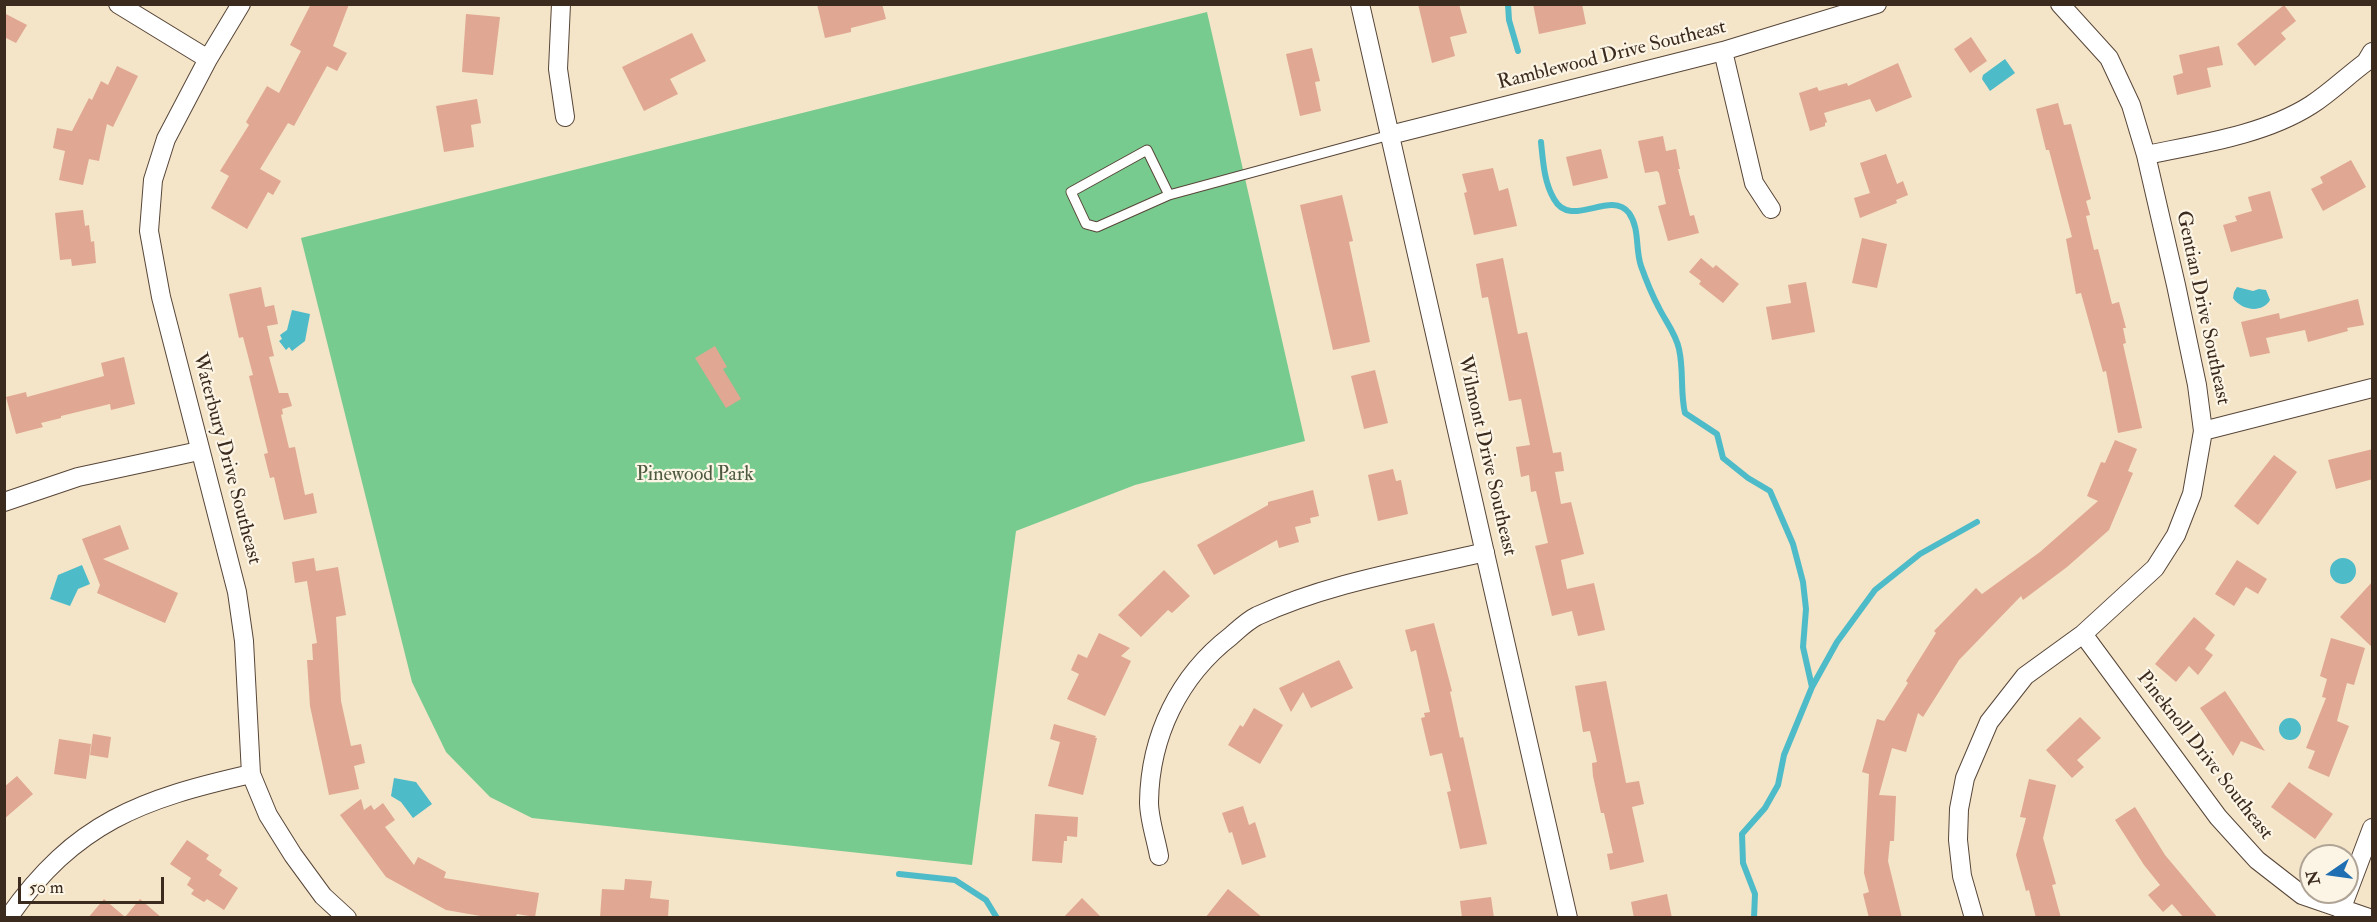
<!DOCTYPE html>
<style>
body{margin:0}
#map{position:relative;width:2377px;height:922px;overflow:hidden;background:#f4e4c8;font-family:"IM FELL Double Pica",serif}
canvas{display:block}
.frame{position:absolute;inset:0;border:6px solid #3b2a1e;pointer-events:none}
.north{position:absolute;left:2299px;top:844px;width:60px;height:60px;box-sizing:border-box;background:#fcf5e5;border:2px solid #afa495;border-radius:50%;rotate:257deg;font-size:16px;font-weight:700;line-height:24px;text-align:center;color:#3b2a1e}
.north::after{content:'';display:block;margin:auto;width:21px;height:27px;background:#1f6fb2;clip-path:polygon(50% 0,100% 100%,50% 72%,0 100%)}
.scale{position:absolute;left:18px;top:877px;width:146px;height:27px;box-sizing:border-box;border:3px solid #3b2a1e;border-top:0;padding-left:8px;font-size:18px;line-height:21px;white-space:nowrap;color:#3b2a1e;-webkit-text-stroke:4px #fcf5e5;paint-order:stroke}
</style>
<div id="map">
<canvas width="2377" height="922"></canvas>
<div class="frame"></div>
<div class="north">N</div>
<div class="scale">50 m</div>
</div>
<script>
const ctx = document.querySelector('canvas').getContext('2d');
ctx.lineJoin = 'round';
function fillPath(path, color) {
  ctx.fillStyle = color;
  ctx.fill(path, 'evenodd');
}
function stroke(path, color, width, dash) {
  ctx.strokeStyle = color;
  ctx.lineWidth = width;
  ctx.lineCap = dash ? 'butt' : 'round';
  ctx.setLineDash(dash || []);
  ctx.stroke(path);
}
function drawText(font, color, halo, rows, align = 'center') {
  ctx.font = font + ' "IM FELL Double Pica",serif';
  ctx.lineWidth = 4.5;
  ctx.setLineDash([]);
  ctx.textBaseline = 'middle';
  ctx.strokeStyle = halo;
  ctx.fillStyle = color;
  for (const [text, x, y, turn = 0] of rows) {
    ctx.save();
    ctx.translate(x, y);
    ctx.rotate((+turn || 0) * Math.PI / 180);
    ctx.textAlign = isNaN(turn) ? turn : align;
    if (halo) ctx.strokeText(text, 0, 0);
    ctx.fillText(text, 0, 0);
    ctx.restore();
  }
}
fillPath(new Path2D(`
 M1207 12 1305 441 1135 485 1016 531 972 865 532 818 490 797 446 752 412 682 301 238Z`), '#77cb8e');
fillPath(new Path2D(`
 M2005 59 2015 73 1990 91 1982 79 1983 75Z
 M2237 287 2253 291 2259 289 2266 290 2270 300C2262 314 2241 310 2233 298L2234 292Z
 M292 310 310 314 305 341 292 351 289 347 286 350 279 341 282 339 280 335 287 330Z
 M2330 571a13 13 0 1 1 26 0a13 13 0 1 1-26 0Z
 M82 565 90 584 78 589 70 606 50 599 58 575Z
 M2279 729a11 11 0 1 1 22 0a11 11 0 1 1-22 0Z
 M394 778 416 782 432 804 413 818 401 802 391 796Z`), '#4ebbc8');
stroke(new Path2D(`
 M1508 4 1509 20 1518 51
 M1541 142C1543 161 1544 182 1554 199 1571 230 1610 189 1629 213 1640 229 1635 248 1641 266 1646 280 1652 295 1659 308 1666 322 1676 334 1679 349 1684 371 1680 392 1685 413L1717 434 1723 458 1748 478 1770 491 1793 544 1803 582 1806 609 1803 647 1812 687
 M899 874 955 880 986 900 997 918
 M1754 918 1755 894 1743 863 1742 834 1765 808 1778 785 1784 755 1812 687 1837 642 1875 590 1920 554 1977 522`), '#4ebbc8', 6);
fillPath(new Path2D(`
 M311 4H349L333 46 347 53 337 71 327 66 294 126 288 123 260 169 281 181 273 195 268 192 247 229 211 208 229 176 220 171 249 125 246 122 267 86 279 93 301 51 290 45Z
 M817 4H882L886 19 851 28V32L825 38Z
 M1418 4H1459L1467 33 1450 37 1455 56 1432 63Z
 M1533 4H1582L1586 24 1539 34Z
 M2284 5 2296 21 2281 33 2286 39 2255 66 2237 44Z
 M4 13 27 25 16 43 4 37Z
 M466 14 500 17 493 75 462 72Z
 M692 33 706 61 670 79 678 94 644 111 622 67Z
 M1971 37 1987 61 1970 73 1954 49Z
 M2219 46 2223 65 2207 68 2211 87 2177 95 2173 76 2183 73 2179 55Z
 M1312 48 1320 81 1315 82 1321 111 1300 116 1286 54Z
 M1898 63 1912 97 1876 112 1870 99 1824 113 1827 122 1825 123V126L1810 131 1799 93 1817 87 1819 91 1847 83 1848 86Z
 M117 66 138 76 113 127 107 124 99 161 89 159 83 185 59 180 65 151 53 148 57 128 72 131 89 98 92 100 101 81 108 85Z
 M477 99 481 123 471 125 474 147 444 152 436 106Z
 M2058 103 2064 125 2071 124 2091 199 2086 201 2090 215 2086 216 2094 250 2098 249 2112 304 2119 302 2126 328H2123L2126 343 2123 344 2142 428 2118 433 2106 371 2103 372 2081 293 2076 294 2066 239 2072 237 2049 150H2046L2036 109Z
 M1663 136 1666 151 1676 149 1680 169H1678L1690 216 1694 215 1699 233 1668 241 1658 206 1666 204 1659 173 1657 171 1645 173 1638 141Z
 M1601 149 1608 178 1573 186 1566 157Z
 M1886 154 1897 184 1903 181 1908 195 1896 200 1897 203 1860 218 1854 198 1870 193 1860 163Z
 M2351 160 2366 187 2323 211 2311 189 2323 183 2320 177Z
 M1493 168 1499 191 1508 188 1517 226 1474 235 1464 193 1467 192 1462 174Z
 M2270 191 2283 238 2231 252 2223 225 2237 221 2235 216 2252 211 2248 197Z
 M1342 195 1353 241 1349 242 1370 342 1333 350 1300 205Z
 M83 210 85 226 89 225 91 242 94 241 96 263 72 266 71 259 60 260 55 213Z
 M1862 238 1887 244 1877 288 1852 283Z
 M1503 258 1518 334 1527 332 1553 453 1561 452 1564 471 1555 472 1561 504 1571 502 1584 554 1561 560 1567 589 1594 583 1605 630 1578 636 1572 611 1552 616 1535 546 1548 543 1536 491 1531 492 1529 475 1521 477 1516 447 1530 445 1521 399 1509 401 1488 297 1482 298 1476 264Z
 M1701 258 1713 268 1716 265 1739 284 1723 303 1699 284 1701 281 1689 272Z
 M1806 282 1815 332 1772 340 1766 307 1791 303 1788 285Z
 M261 287 265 307 274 305 278 324 267 326 274 356 269 357 279 393H288L292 406 282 409 283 414 281 415 289 448 295 447 305 495 313 493 317 513 284 520 274 477 270 478 264 454 268 453 249 376 253 375 243 337 239 338 229 294Z
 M2358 299 2364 325 2347 328 2348 331 2308 342 2305 330 2266 338 2270 353 2250 357 2241 322 2279 313 2280 319Z
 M715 346 727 367 723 369 741 399 726 408 695 358Z
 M124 357 135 404 111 410 110 404 61 416V418L41 423 43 427 16 434 6 397 26 392 27 397 104 376 101 363Z
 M1375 370 1388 423 1364 429 1351 376Z
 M2115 440 2137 449 2128 471 2133 473 2109 530 2067 567 2023 600 2021 596 1959 660 1923 717 1918 713 1906 752 1892 748 1879 795 1896 796 1894 841H1890L1888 861 1902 918H1869L1863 894 1869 892 1864 873 1869 774 1862 772 1877 719 1884 721 1908 683 1906 681 1936 633 1934 631 1976 588 1982 594 2040 552 2098 501 2087 496 2101 462 2105 463Z
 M2373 449V479L2336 489 2328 460Z
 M2274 455 2297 472 2258 525 2234 506Z
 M1393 469 1396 481 1401 480 1408 514 1378 521 1368 475Z
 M1313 490 1319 516 1310 518 1311 523 1295 527 1299 542 1279 548 1277 540 1214 575 1197 545 1268 505V502Z
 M120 525 129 549 103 559 178 593 165 623 97 593 100 585 82 539Z
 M314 558 316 571 338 567 346 615 336 617 341 701 351 746 361 744 365 763 354 766 359 789 329 795 310 706 307 660H313L312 644 317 643 307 581 295 583 292 562Z
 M2237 560 2267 579 2258 594 2246 587 2234 606 2215 594Z
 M1164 570 1190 596 1172 613 1168 610 1141 637 1118 615Z
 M2373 581V648L2340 617Z
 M2194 617 2215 635 2205 649 2213 655 2198 675 2189 666 2176 682 2155 664Z
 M1434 623 1452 691 1450 692 1460 738 1463 737 1487 844 1460 849 1447 792 1451 791 1442 753 1430 756 1421 718 1425 717 1424 713 1430 712 1416 650 1411 652 1405 630Z
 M1099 633 1130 648 1121 656 1131 661 1105 716 1067 699 1079 674 1071 670 1078 654 1087 658Z
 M2331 638 2365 648 2354 685 2347 683 2337 721 2349 726 2329 777 2308 768 2315 751 2306 748 2326 698 2322 697 2327 679 2320 676Z
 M1339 660 1353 688 1311 708 1303 692 1291 712 1279 688Z
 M1606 681 1626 783 1639 781 1644 804 1632 807 1644 862 1610 870 1607 854 1613 853 1604 813H1601L1593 776 1592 763 1597 762 1590 731 1583 732 1575 686Z
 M2225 691 2265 751 2241 741 2233 756 2200 708Z
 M1254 708 1283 725 1260 764 1228 745 1240 725 1243 727Z
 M2080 717 2101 738 2077 760 2084 767 2072 778 2046 750Z
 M1054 724 1096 736 1095 738H1097L1083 795 1048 786 1060 742 1050 739Z
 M93 734 111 737 108 758 90 755Z
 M59 739 91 744 86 779 54 774Z
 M17 776 33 794 4 819V787Z
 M2029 779 2056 785 2043 838 2056 884 2052 885 2061 918H2036L2029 890 2026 891 2016 855 2026 818 2020 817Z
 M2289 782 2333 814 2315 839 2271 807Z
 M361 799 364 810 371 805 374 810 383 803 395 820 385 827 414 865 418 857 446 872 444 878 539 893 535 917 517 914 515 918H492L446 910 386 877 340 815Z
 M1243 806 1249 825 1255 822 1266 857 1242 865 1232 832 1229 833 1222 813Z
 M2135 807 2165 855 2218 918H2184L2172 904 2163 912 2148 895 2160 885 2144 865 2115 820Z
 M1035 814 1078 817 1077 837 1067 836V841H1064L1062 863 1032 861Z
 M187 840 209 855 206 859 222 870 219 875 238 888 224 910 207 899 204 902 191 894 194 890 187 885 191 878 170 864Z
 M625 879 652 881 650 898 669 900 668 918H600L602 889 624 890Z
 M1228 889 1263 918H1205Z
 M1667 894 1672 918H1634L1631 902Z
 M1491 897 1494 918H1462L1460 901Z
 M1082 898 1102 918H1063Z
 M104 899 125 917 140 899 162 918H88Z`), '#e0a792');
const service = new Path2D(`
 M1169 195 1147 150 1071 192 1086 224 1097 227 1169 195 1390 135`);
const minor = new Path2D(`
 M118 4 208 59
 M241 4 208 59 166 139 153 180 149 231 161 297 237 592 244 641 251 774 268 815 293 855 323 896 347 918
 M561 4 558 69 565 117
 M1360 4 1568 918
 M1723 51 1754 183 1771 209
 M1390 135 1723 51 1877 4
 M2146 155C2200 144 2264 135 2311 105 2330 93 2347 76 2366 62L2372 52
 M2203 431 2372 388
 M4 502 78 477 199 451
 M2083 634 2218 817 2257 860 2302 895 2369 918
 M1159 856C1156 839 1149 819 1149 802 1150 736 1179 676 1231 636 1239 629 1247 621 1257 616 1328 583 1409 570 1485 552
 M2341 910 2372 828
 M8 918C75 822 141 799 251 774
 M1974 918 1962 876 1958 840 1959 809 1965 778 1989 722 2025 676 2083 634 2155 568 2176 535 2192 494 2203 431 2197 385 2176 285 2146 155 2131 105 2109 58 2060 4`);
stroke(service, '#574638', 11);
stroke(minor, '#574638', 20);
stroke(service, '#fff', 9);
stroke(minor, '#fff', 18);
drawText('20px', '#3b2a1e', '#fcf5e5', [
 ["Ramblewood Drive Southeast",1612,56,-14],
 ["Gentian Drive Southeast",2202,308,78],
 ["Wilmont Drive Southeast",1486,456,77],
 ["Waterbury Drive Southeast",226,459,75],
 ["Pineknoll Drive Southeast",2204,756,52]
]);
drawText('20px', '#4d5a40', '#fcf5e5', [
 ["Pinewood Park",695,476]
]);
</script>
